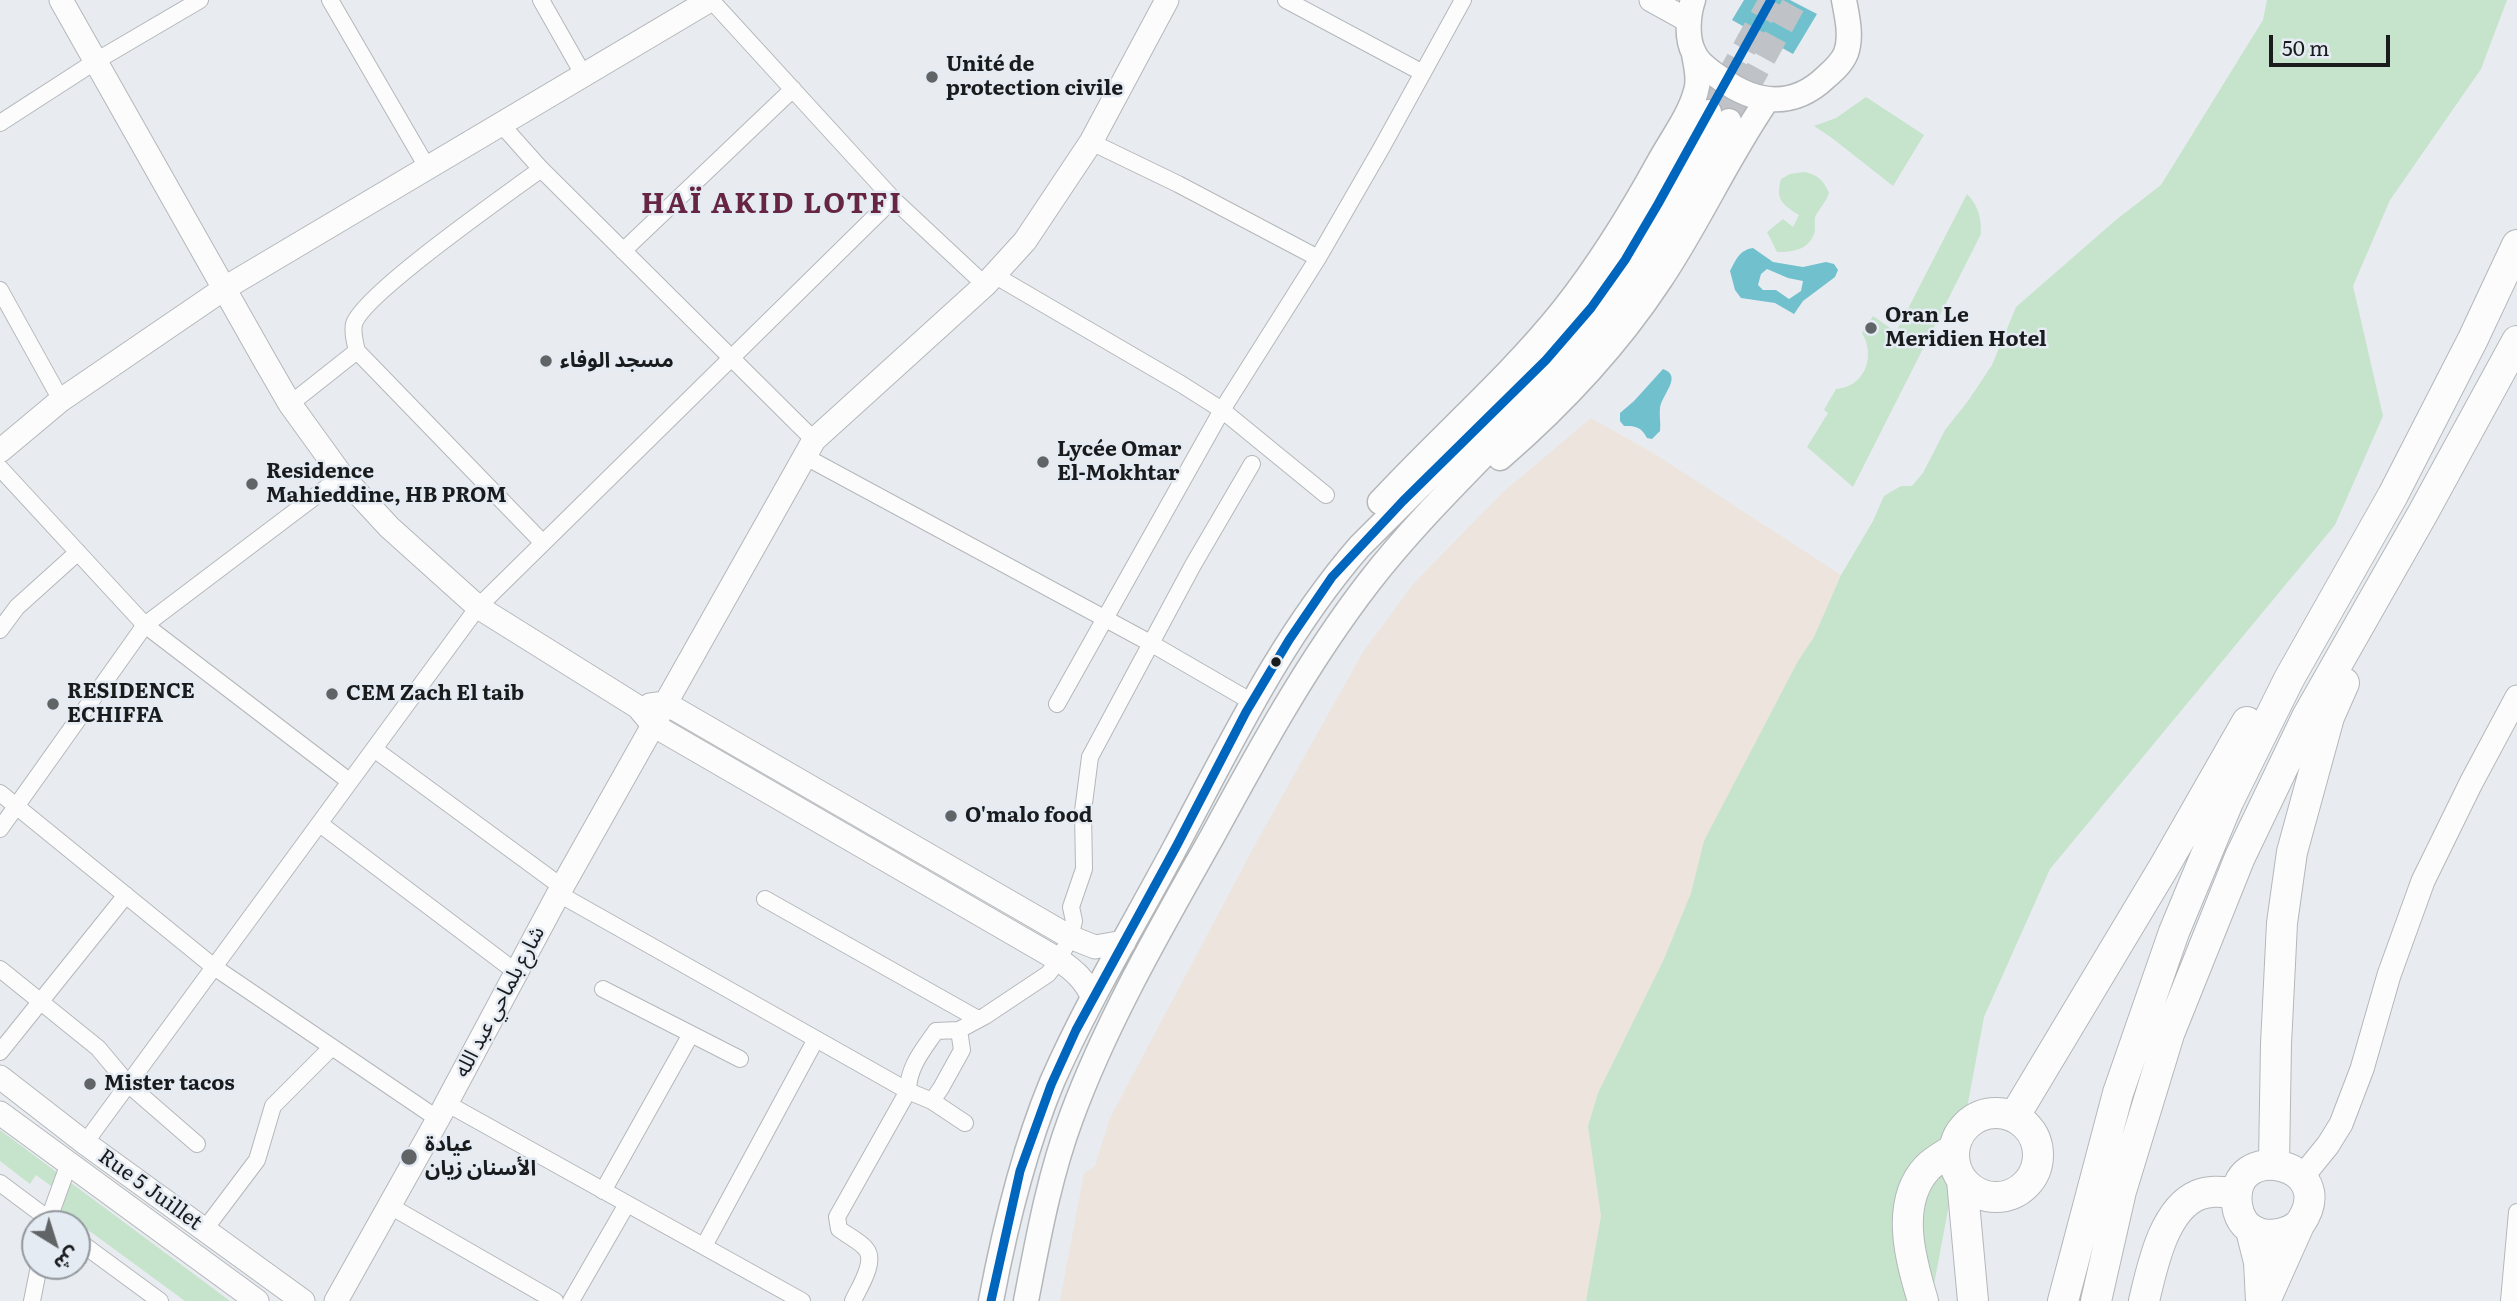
<!DOCTYPE html>
<meta charset="utf-8">
<style>
body{margin:0}
#map{position:relative;width:2517px;height:1301px;overflow:hidden;background:#e8ecf0;font-family:Literata,"Noto Sans Arabic",serif}
canvas{display:block}
.north{position:absolute;left:21px;top:1210px;width:70px;height:70px;box-sizing:border-box;background:#e5ebf3;border:2px solid #93989d;border-radius:50%;rotate:142deg;font-size:19px;font-weight:700;line-height:28px;text-align:center;color:#191b1d}
.north::after{content:'';display:block;margin:auto;width:24px;height:32px;background:#616467;clip-path:polygon(50% 0,100% 100%,50% 72%,0 100%)}
.scale{position:absolute;left:2269px;top:35px;width:121px;height:32px;box-sizing:border-box;border:4px solid #191b1d;border-top:0;padding-left:9px;font-size:21px;line-height:24px;white-space:nowrap;color:#191b1d;-webkit-text-stroke:5px #e5ebf3;paint-order:stroke}
</style>
<div id="map">
<canvas width="2517" height="1301"></canvas>
<div class="north">ش</div>
<div class="scale">50 m</div>
</div>
<script>
const ctx = document.querySelector('canvas').getContext('2d');
ctx.lineJoin = 'round';
function fillPath(path, color) {
  ctx.fillStyle = color;
  ctx.fill(path, 'evenodd');
}
function stroke(path, color, width, dash) {
  ctx.strokeStyle = color;
  ctx.lineWidth = width;
  ctx.lineCap = dash ? 'butt' : 'round';
  ctx.setLineDash(dash || []);
  ctx.stroke(path);
}
function drawText(font, color, halo, rows, align = 'center') {
  ctx.font = font + ' Literata,"Noto Sans Arabic",serif';
  ctx.lineWidth = 5;
  ctx.setLineDash([]);
  ctx.textBaseline = 'middle';
  ctx.strokeStyle = halo;
  ctx.fillStyle = color;
  for (const [text, x, y, turn = 0] of rows) {
    ctx.save();
    ctx.translate(x, y);
    ctx.rotate((+turn || 0) * Math.PI / 180);
    ctx.textAlign = isNaN(turn) ? turn : align;
    if (halo) ctx.strokeText(text, 0, 0);
    ctx.fillText(text, 0, 0);
    ctx.restore();
  }
}
fillPath(new Path2D(`
 M1591 418 1658 456 1841 575 1814 637 1798 661 1705 841 1691 893 1664 959 1598 1093 1588 1126 1601 1216 1586 1301H1060L1084 1173 1095 1166 1110 1118 1256 843 1363 652 1414 583 1503 492Z`), '#ece4dd');
fillPath(new Path2D(`
 M2267 0H2507L2481 69 2390 200 2353 286 2383 416 2335 525 2050 869 1984 1017 1931 1301H1586L1601 1216 1588 1126 1598 1093 1664 959 1691 893 1704 841 1798 661 1814 637 1841 575 1873 521 1884 496 1901 486H1912L1923 473 1945 430 1968 401 1992 365 2016 307 2117 219 2161 185 2263 20Z
 M1866 97 1924 135 1893 186 1832 138 1814 126 1836 118Z
 M1804 172C1817 174 1824 181 1829 193 1826 202 1819 209 1815 217 1814 222 1816 229 1814 234 1808 250 1793 252 1777 252L1767 232 1783 219 1793 227 1799 215C1783 205 1775 200 1781 179L1790 174Z
 M1967 194C1979 207 1981 217 1981 234L1853 487 1807 447 1828 413 1824 410 1836 389C1865 387 1876 356 1862 333L1873 316 1896 332Z
 M0 1130 230 1301H185L58 1208 65 1196 36 1175 30 1184 0 1161Z`), '#c6e3cb');
fillPath(new Path2D(`
 M1744 0H1790L1817 14 1793 54 1732 20Z
 M1753 248 1773 262 1803 267 1826 262 1834 264 1838 270 1835 277 1803 301 1794 314 1775 303 1741 298 1735 290 1730 271C1736 260 1739 250 1753 248ZM1767 269 1788 278 1803 281 1801 291 1789 299 1776 290H1763L1758 285 1761 274Z
 M1663 369C1683 376 1662 394 1660 408 1659 415 1661 423 1660 431L1652 439 1647 438C1641 427 1636 426 1624 426L1620 421V413L1634 401Z`), '#70c0cd');
stroke(new Path2D(`
 M1709 112 1771 0
 M1729 121 1796 0`), '#bfc2c6', 24, [24, 12]);
const street = new Path2D(`
 M330 0 427 167
 M541 0 583 74
 M711 0 893 199 985 285
 M1286 0 1423 73
 M0 123 96 61 200 0
 M500 123 541 169 814 440
 M1091 142 1178 184 1318 258
 M541 169C509 193 363 294 354 324 352 333 355 342 357 351L542 542
 M623 251 793 89
 M994 275 1181 384 1222 410 1326 495
 M0 290 61 400
 M290 404 357 351
 M804 456 1152 644 1252 702
 M0 468 145 625 349 781
 M0 630 17 607 78 552
 M1057 704 1222 410 1318 258 1382 147 1463 0
 M374 749 562 887
 M0 793 214 967 438 1119
 M320 824 516 972
 M0 829 145 625 342 476
 M559 894 816 1039 908 1091 932 1101 941 1088 962 1050 959 1030
 M765 899 978 1019
 M0 969 98 1048 129 1085 197 1144
 M603 989 740 1059
 M0 1052 126 895
 M932 1101 965 1123
 M446 1103 802 1301
 M85 1143 478 607 893 199
 M0 1183 55 1224
 M603 1191 691 1034
 M390 1206 555 1301
 M47 1224 69 1163
 M205 1229 257 1160 273 1106 332 1047
 M77 1240 160 1301
 M704 1246 816 1039
 M32 1301 39 1266
 M571 1301 627 1204
 M853 1301C858 1289 877 1262 866 1249 860 1241 848 1236 839 1229L837 1217 908 1091C908 1067 923 1050 936 1031L959 1030 985 1016 1048 974 1059 960 1070 937 1074 921 1071 907 1084 869 1083 811 1090 757 1193 565 1252 464
 M2509 1301 2517 1212`);
const secondary = new Path2D(`
 M61 0 264 359 290 404 342 476 389 527 478 607 638 707 653 725 1059 960C1075 971 1085 980 1093 998
 M1651 0 1689 21
 M0 451 61 400 225 288 710 0
 M650 705 665 703 1070 937 1095 947 1124 942
 M0 1077 85 1143 303 1301
 M0 1113 257 1301
 M2302 1177 2328 1145 2341 1124 2362 1069 2389 975 2423 881 2471 783 2517 697
 M336 1301 438 1119 562 887 814 440 985 285 1025 241 1091 142 1167 0`);
const primary = new Path2D(`
 M1693 0C1688 15 1686 38 1694 53 1698 63 1711 72 1720 78 1755 104 1793 109 1826 77 1834 70 1842 63 1846 53 1852 36 1847 17 1844 0
 M1500 458C1560 406 1616 347 1660 280 1699 222 1727 158 1767 100
 M1380 502C1440 437 1509 378 1564 309 1600 263 1631 213 1659 162 1671 140 1690 115 1696 91 1700 79 1696 66 1694 54
 M991 1301C1005 1227 1023 1152 1052 1082 1088 1000 1135 923 1177 844 1232 741 1282 636 1359 547L1546 360 1591 308 1625 260 1658 204 1709 112
 M1026 1301C1038 1239 1049 1177 1071 1118 1107 1020 1161 928 1212 837 1260 749 1308 661 1369 582 1438 493 1525 421 1595 334 1647 268 1688 195 1729 121`);
const highway = new Path2D(`
 M1954 1155a42 42 0 1 1 84 0a42 42 0 1 1-84 0Z
 M2014 1117 2164 867 2247 722
 M2274 1163 2276 1044 2282 923 2292 852 2329 717 2344 683
 M1962 1180 1973 1301
 M2251 1230 2259 1262 2261 1301
 M1923 1301C1911 1261 1894 1204 1927 1168 1935 1160 1945 1155 1954 1149
 M2063 1301 2118 1093 2174 932 2228 802 2289 679 2393 495 2473 339 2517 245
 M2096 1301 2121 1191 2169 1034 2240 857 2307 717 2423 513 2517 341
 M2144 1301C2152 1268 2163 1210 2198 1195 2211 1190 2223 1192 2237 1193
 M2265 1301 2299 1225C2344 1162 2228 1138 2237 1205 2241 1238 2277 1242 2299 1225`);
stroke(street, '#b4b7ba', 18);
stroke(secondary, '#b4b7ba', 25);
stroke(primary, '#b4b7ba', 27);
stroke(highway, '#b4b7ba', 32);
stroke(street, '#fcfcfd', 16);
stroke(secondary, '#fcfcfd', 23);
stroke(primary, '#fcfcfd', 24);
stroke(highway, '#fcfcfd', 30);
stroke(new Path2D(`
 M991 1301 1020 1171 1051 1085 1076 1030 1177 845 1246 712 1289 640 1332 577 1403 501 1546 360 1591 308 1625 260 1658 204 1771 0`), '#0065bd', 9);
for (const [x, y, r, color] of [
 [932,77,7,"#616467"],
 [1871,328,7,"#616467"],
 [546,361,7,"#616467"],
 [1043,462,7,"#616467"],
 [252,484,7,"#616467"],
 [1276,662,6,"#191b1d"],
 [332,694,7,"#616467"],
 [53,704,7,"#616467"],
 [951,816,7,"#616467"],
 [90,1084,7,"#616467"],
 [409,1157,9,"#616467"]
]) {
  const dot = new Path2D();
  dot.arc(x, y, r, 0, 2 * Math.PI);
  ctx.fillStyle = color;
  ctx.fill(dot);
  stroke(dot, '#e5ebf3', 2.5);
}
drawText('bold 21px', '#191b1d', '#e5ebf3', [
 ["Unité de",946,65],
 ["protection civile",946,89],
 ["Oran Le",1885,316],
 ["Meridien Hotel",1885,340],
 ["مسجد الوفاء",560,361],
 ["Lycée Omar",1057,450],
 ["El-Mokhtar",1057,474],
 ["Residence",266,472],
 ["Mahieddine, HB PROM",266,496],
 ["RESIDENCE",67,692],
 ["ECHIFFA",67,716],
 ["CEM Zach El taib",346,694],
 ["O'malo food",965,816],
 ["Mister tacos",104,1084],
 ["عيادة",425,1145],
 ["الأسنان زيان",425,1169]
], 'left');
drawText('21px', '#191b1d', '#e5ebf3', [
 ["شارع بلماحي عبد الله",500,1002,-62],
 ["Rue 5 Juillet",150,1190,36]
]);
ctx.letterSpacing = '2px';
drawText('bold 28px', '#662541', '#e5ebf3', [
 ["HAÏ AKID LOTFI",772,205]
]);
ctx.letterSpacing = '0px';
</script>
